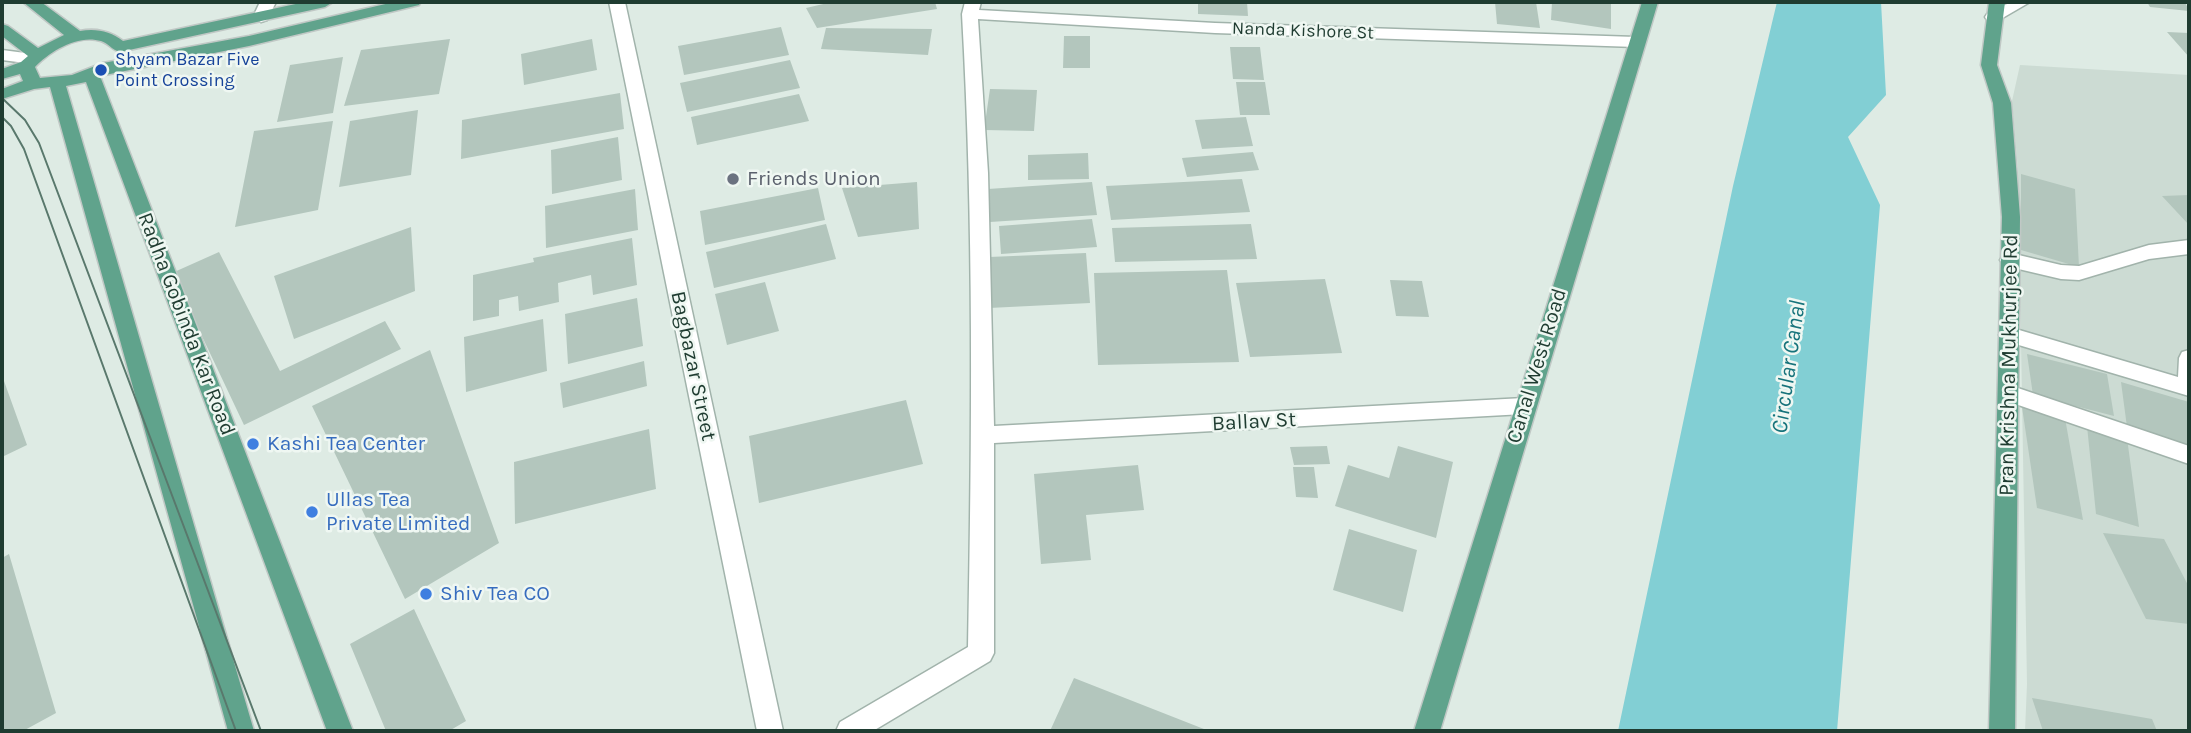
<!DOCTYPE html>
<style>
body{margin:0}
#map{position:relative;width:2191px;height:733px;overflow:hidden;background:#deebe4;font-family:Karla,sans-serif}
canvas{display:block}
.frame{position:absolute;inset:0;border:4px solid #1f3c31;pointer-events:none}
</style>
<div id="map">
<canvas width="2191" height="733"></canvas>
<div class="frame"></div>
</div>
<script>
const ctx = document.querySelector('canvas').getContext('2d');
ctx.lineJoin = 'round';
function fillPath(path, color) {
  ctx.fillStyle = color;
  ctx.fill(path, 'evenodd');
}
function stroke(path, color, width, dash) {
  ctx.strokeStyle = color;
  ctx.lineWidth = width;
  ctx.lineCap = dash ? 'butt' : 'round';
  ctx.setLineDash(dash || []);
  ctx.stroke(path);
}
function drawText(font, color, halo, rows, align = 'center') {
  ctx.font = font + ' Karla,sans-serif';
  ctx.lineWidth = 5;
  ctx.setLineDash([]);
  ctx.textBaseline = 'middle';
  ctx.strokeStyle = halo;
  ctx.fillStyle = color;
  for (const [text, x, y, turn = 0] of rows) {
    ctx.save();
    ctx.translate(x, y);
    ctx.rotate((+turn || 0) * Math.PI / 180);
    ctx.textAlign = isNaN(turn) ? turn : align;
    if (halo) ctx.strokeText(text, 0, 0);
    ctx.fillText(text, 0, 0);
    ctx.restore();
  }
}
fillPath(new Path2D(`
 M2020 65 2189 75V731H2025L2027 684 2018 170 2012 101Z`), '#ccdbd3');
fillPath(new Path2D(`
 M1777 2H1881L1886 95 1848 137 1880 205 1837 731H1618L1733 186Z`), '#82cfd4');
fillPath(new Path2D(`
 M832 2H935L937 9 817 28 806 8Z
 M1198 2H1247L1248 16 1198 14Z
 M1495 2H1536L1540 28 1497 24Z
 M1552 2 1611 3V29L1551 20Z
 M2147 2H2185L2189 11 2150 7Z
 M781 27 789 55 684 75 678 46Z
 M826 28 932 29 928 55 821 49Z
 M2167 32 2189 33V57Z
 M1064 36H1090V68H1063Z
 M450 39 439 94 344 106 361 50Z
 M592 39 597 70 524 85 521 54Z
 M1230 47H1260L1264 80 1233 79Z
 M343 57 333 113 277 122 290 65Z
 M790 60 800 88 687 112 680 83Z
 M1236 82H1265L1270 115H1240Z
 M990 89 1037 90 1034 131 984 130Z
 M620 93 624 129 461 159 462 120Z
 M799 94 809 121 697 145 691 117Z
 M418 110 411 175 339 187 350 121Z
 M1246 117 1253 146 1202 149 1195 120Z
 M333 121 318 210 235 227 254 131Z
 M618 137 622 180 552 194 551 150Z
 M1253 152 1259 170 1187 177 1182 158Z
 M1088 153 1089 179 1028 180V155Z
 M2021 174 2075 189 2079 267 2021 250Z
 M1242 179 1250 212 1111 220 1106 186Z
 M917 182 919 229 858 237 842 188Z
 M1092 182 1097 215 990 222 988 189Z
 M818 188 825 220 705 245 700 211Z
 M635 189 638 230 546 248 545 206Z
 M2189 195V225L2162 196Z
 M1092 219 1097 247 1001 254 999 226Z
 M826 224 836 259 714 288 706 252Z
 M1251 224 1257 259 1115 262 1112 228Z
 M411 227 415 291 294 339 274 276Z
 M632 238 637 285 593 295 591 275 558 283 559 302 519 311 518 296 499 300V316L473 321V275L534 262 533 258Z
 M219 252 280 371 385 321 401 349 244 425 172 273Z
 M1086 253 1090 303 989 308V257Z
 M1227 270 1239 362 1098 365 1094 273Z
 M1325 279 1342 353 1250 357 1236 283Z
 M1390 280 1422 281 1429 317 1396 316Z
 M765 282 779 331 727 345 715 294Z
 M637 298 643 346 568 364 565 314Z
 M543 319 547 371 466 392 464 337Z
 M430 350 499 543 405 599 312 406Z
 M2027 354 2107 374 2114 416 2033 395Z
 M644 361 647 386 563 408 560 383Z
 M4 381 27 445 2 457V382Z
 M2121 382 2189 402V445L2127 427Z
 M906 400 923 464 759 503 749 436Z
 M2022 407 2065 418 2083 520 2037 508Z
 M2087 426 2127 438 2139 527 2096 514Z
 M649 429 656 489 515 524 514 462Z
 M1327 446 1330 464 1294 465 1290 447Z
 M1398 446 1453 462 1436 538 1335 506 1348 465 1389 478Z
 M1138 465 1144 510 1086 515 1091 560 1041 564 1034 474Z
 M1293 467H1314L1318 498 1296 497Z
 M1349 529 1417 550 1403 612 1333 590Z
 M2103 533 2164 539 2189 587V624L2146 619Z
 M9 554 56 713 23 731H2V558Z
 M414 609 466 721 449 731H386L350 644Z
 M1074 678 1209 731H1050Z
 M2032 698 2152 719 2157 731H2043Z`), '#b3c6bd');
const minor = new Path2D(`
 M260 2H276L267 20 261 22 253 17Z
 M609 2H625L783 731H757Z
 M965 2H981L979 10 1215 23 1636 37 1644 42 1636 47 1215 33 978 19 988 173 994 426 1524 398 1532 400 1535 406 1532 412 1524 414 994 443V653L990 661 873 731H836L840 722 968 647C972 436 974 225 962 14Z
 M2011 2H2030L1999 20H1987L1985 17 1987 14Z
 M2 50 33 54 41 59 33 64 2 60Z
 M2189 240V254L2149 259 2079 280 2061 279 2010 267 2003 265 2000 260 2003 255 2010 253 2061 265 2079 266 2149 245Z
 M2009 327 2178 377 2179 358 2182 352 2189 350V396L2002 340 1999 335 2002 330Z
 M2009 385 2189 446V464L2001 399 1998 393 2001 387Z`);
const major = new Path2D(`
 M23 2H41L80 31C95 28 111 31 123 41L305 2H333L325 7 120 52C112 50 108 43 101 41 78 34 50 51 35 67L40 78 72 75 103 63 249 36 394 2H421L419 5 249 46 100 76 353 731H327L86 82 66 86 254 731H228L50 87 34 89 2 99V89L23 81 20 74 2 79V69L21 62 28 56 2 36V24L8 26 38 48 64 35Z
 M1642 2H1658L1440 731H1414Z
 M1989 2H2005L1997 65 2011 103 2020 217 2015 731H1989L2002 217 1993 103 1981 65Z`);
stroke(minor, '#a1b3ab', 3);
stroke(major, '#c0c8c5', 3);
fillPath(minor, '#fff');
fillPath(major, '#60a38c');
stroke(new Path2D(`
 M2 98 25 120 39 143 261 731
 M2 117 11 126 24 149 236 731`), '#59786c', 2);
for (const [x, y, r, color] of [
 [101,70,7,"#1a4fb4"],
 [733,179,7,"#6b7280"],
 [253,444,7,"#3f7fe0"],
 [312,512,7,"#3f7fe0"],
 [426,594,7,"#3f7fe0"]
]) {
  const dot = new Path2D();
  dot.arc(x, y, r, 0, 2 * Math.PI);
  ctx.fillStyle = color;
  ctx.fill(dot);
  stroke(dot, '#eff7f2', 2.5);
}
drawText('18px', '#1f3c31', '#eff7f2', [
 ["Nanda Kishore St",1303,31,2]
]);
drawText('18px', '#164399', '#eff7f2', [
 ["Shyam Bazar Five",115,60],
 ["Point Crossing",115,81]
], 'left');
drawText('21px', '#5b616d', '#eff7f2', [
 ["Friends Union",747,179]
], 'left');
drawText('21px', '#1f3c31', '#eff7f2', [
 ["Radha Gobinda Kar Road",186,324,69],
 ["Pran Krishna Mukhurjee Rd",2009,365,-89],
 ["Bagbazar Street",693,366,78],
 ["Canal West Road",1537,366,-73],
 ["Ballav St",1254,422,-3]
]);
drawText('21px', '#366cbe', '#eff7f2', [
 ["Kashi Tea Center",267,444],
 ["Ullas Tea",326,500],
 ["Private Limited",326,524],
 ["Shiv Tea CO",440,594]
], 'left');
drawText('italic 23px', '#16737b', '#eff7f2', [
 ["Circular Canal",1789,367,-82]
]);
</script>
